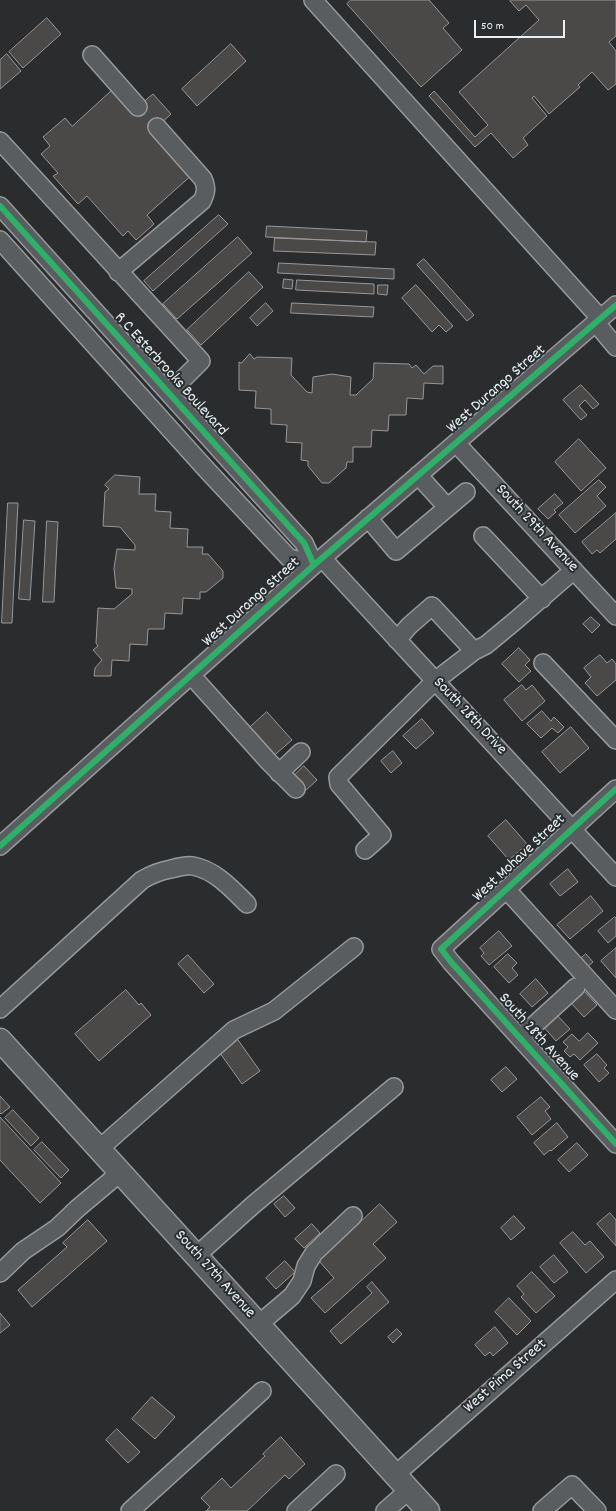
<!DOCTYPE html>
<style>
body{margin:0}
#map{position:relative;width:616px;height:1511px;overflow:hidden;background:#2b2c2d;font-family:Dekko,sans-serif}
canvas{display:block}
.scale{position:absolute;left:474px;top:20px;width:91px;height:18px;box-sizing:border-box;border:2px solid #e8f1f8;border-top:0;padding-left:5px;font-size:12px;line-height:14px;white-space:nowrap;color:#e8f1f8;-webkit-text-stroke:3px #2a2d2e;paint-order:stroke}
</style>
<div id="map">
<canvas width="616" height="1511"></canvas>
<div class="scale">50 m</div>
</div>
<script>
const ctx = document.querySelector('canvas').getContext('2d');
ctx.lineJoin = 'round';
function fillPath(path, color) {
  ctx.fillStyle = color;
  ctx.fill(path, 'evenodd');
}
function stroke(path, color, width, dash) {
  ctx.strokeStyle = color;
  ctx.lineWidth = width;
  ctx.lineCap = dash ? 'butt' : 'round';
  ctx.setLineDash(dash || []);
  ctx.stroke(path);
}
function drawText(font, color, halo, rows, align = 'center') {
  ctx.font = font + ' Dekko,sans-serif';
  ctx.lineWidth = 4;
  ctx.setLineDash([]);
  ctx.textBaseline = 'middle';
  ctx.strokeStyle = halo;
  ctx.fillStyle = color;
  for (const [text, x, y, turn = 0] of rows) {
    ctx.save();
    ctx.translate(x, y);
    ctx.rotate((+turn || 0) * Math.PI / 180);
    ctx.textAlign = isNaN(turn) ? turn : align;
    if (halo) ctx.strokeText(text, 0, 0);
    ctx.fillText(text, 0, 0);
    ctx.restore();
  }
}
const building = new Path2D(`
 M351 0H429L449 23 443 28 462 50 421 87 347 4Z
 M511 0H616V36L609 42 616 51V84L608 90 592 72 578 85 580 87 549 114 534 96 532 98 547 116 523 138 528 145 513 158 491 133 475 147 429 96 434 91 475 137 488 125 459 92 539 20 526 5 519 11 510 1Z
 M47 18 61 34 23 68 9 52Z
 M231 44 246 61 197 106 182 89Z
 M7 54 21 71 0 89V60Z
 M117 86 136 108 153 94 171 114 155 129 194 173 147 215 154 224 136 240 128 231 123 236 87 196 78 204 53 176 58 173 41 154 50 146 43 137 65 118 72 126Z
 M219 215 228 224 153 291 144 281Z
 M267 226 367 231 366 242 266 237Z
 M238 237 252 253 177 319 163 304Z
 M275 238 376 242 375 255 274 251Z
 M424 259 474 315 467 321 417 265Z
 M279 263 394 269V279L278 273Z
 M249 272 263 287 201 345 187 330Z
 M284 279 293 280 292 289 283 288Z
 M297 280 374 284V294L296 290Z
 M378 285H388L387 295 378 294Z
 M416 285 453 326 446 332 439 325 432 332 402 298Z
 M266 303 273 311 257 326 250 318Z
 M292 303 374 307 373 317 291 313Z
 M250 354 254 359 257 357 292 358 291 375 307 392 312 393 313 377 332 374 351 377 350 395H356L373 379 374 363 409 364 412 368 416 365 424 374 433 366H443V384L424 383 423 399 407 398 406 415H389L388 431 372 430 371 447H353V462H347L346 468 329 483H322L308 466V461L301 460 302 443 286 442 287 425 271 424V409L255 408 256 391 239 390V362L241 363Z
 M581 385 599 404 593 409 585 400 579 406 587 415 581 420 563 400Z
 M579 439 606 468 581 491 555 462Z
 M115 475 140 477 139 494H156L155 511 171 512 170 528 188 529 187 547H203L202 554H208L223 571V578L206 592H200V599L183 598 182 614 165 613 164 629H148L147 645 130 644 129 661 112 660 111 676H94L95 668 102 660 93 650 98 646 96 643 98 608 114 609 132 594V589L116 588 114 568 117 549 135 550V545L120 527 103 526 105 492 109 489 105 485Z
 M599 480 606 487 597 496 606 506 575 533 559 515Z
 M555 494 563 503 554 510 556 512 548 519 538 509Z
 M8 503H18L12 623H2Z
 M616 513V539L600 553 597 550 592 554 582 542Z
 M24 520 35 521 30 600 19 599Z
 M47 521 58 522 54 602H43Z
 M591 617 600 625 592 633 583 624Z
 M519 648 530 660 525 665 531 671 519 682 502 664Z
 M600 655 607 663 612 659 616 664V680L597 696 585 683 591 677 584 668Z
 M522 685 526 690 532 685 545 701 522 721 504 700Z
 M542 711 551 721 554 717 564 727 558 733 552 728 541 738 527 724Z
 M267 712 292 740 270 759 246 731Z
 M422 719 434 733 416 749 403 736Z
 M571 727 589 748 560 773 542 752Z
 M393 751 402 763 391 773 381 761Z
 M304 766 317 780 304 792 291 779Z
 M506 820 527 844 509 860 488 836Z
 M568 869 578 882 560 896 550 884Z
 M591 896 603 911 570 939 557 925Z
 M615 917 616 918V936L608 943 598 931Z
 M499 931 512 946 489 965 481 956 484 953 480 948Z
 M616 948V978L601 961Z
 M508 954 517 963 512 968 518 975 509 983 494 967Z
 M586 954 593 962 584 970 577 962Z
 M188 955 214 984 204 993 178 964Z
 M536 979 548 993 532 1007 520 994Z
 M126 990 139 1005 141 1003 151 1015 99 1061 75 1034Z
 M583 990 597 1005 584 1017 570 1002Z
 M556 1014 570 1029 556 1041 542 1025Z
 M588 1033 598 1043 580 1060 574 1054 570 1057 564 1051 568 1047 563 1042 572 1034 579 1041Z
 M238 1040 260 1071 242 1084 220 1053Z
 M597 1054 607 1065 604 1068 609 1073 599 1082 584 1065Z
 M506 1067 517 1079 502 1092 491 1080Z
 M0 1096 10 1107 1 1114 0 1113Z
 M541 1097 550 1107 545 1111 551 1119 532 1135 517 1117Z
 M13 1110 39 1138 31 1146 5 1118Z
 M0 1117 61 1183 40 1203 0 1160Z
 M557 1123 568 1137 551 1151 550 1150 544 1155 534 1143Z
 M42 1142 69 1170 61 1178 34 1150Z
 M577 1143 588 1155 569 1172 558 1160Z
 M284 1196 295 1208 285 1217 274 1204Z
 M380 1204 397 1222 373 1244 386 1258 325 1313 311 1298 334 1278 319 1261Z
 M610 1213 616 1220V1246L597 1224Z
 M514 1216 525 1228 511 1240 501 1228Z
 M88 1220 107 1241 32 1307 18 1290 67 1247 63 1243Z
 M312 1224 320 1233 304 1248 295 1239Z
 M573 1232 585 1245 590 1241 604 1257 586 1273 560 1243Z
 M554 1255 568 1272 554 1283 540 1267Z
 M285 1261 295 1272 276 1289 266 1278Z
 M532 1272 555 1296 536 1313 521 1297 524 1294 517 1286Z
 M372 1282 389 1302 341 1344 330 1331 372 1293 367 1287Z
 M509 1298 531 1321 517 1335 495 1312Z
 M0 1313 10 1325 0 1333Z
 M495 1327 508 1343 493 1356 490 1352 485 1356 475 1345Z
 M397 1329 402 1334 393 1343 388 1337Z
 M152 1397 175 1417 155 1439 132 1419Z
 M117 1429 140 1452 128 1463 106 1440Z
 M281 1437 305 1464 289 1479 285 1475 247 1511H206L210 1507 201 1498 222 1478 231 1488 265 1456 263 1454Z`);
fillPath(building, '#4b4848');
stroke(building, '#96989a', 1);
stroke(new Path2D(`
 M138 107 157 127`), '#474a4b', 17, [17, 8]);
const minor = new Path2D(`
 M313 0 600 318
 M92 55 138 107
 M0 141 201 361 169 393
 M0 206 304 543 314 565
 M0 240 205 468 289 558 314 565
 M118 272 202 201C206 193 207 188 203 179L157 127
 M596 323 616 347
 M456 443 616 616
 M418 475 447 507
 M368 518 396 551 466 492
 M483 536 542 599
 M322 558 616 877
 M474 651 486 645 515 621 574 570
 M543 663 616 740
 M191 675 269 762 296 789
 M279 773 301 752
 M616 789 441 949 451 962 616 1144
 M0 846 314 565 616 305
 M365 850 382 835 339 784 338 777 435 681 474 651 432 606 409 626 397 640
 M506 889 616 1010
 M0 1009 142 880C152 874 160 871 171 869 178 867 187 865 193 866 215 870 232 889 247 904
 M520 1038 576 987
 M99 1149 234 1030 274 1011 354 947
 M196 1256 253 1205 394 1087
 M0 1273 23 1251 57 1228 78 1208 121 1172
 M259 1324 292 1296 302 1281 306 1266 314 1253 353 1216
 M395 1475 616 1280
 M130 1511 262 1391
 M296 1511 336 1474
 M385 1511 409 1490
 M542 1511 572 1485 597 1511`);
const major = new Path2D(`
 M0 1040 428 1511`);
stroke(minor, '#96989a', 20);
stroke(major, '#96989a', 25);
stroke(minor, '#5a5d60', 17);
stroke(major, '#5a5d60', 22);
stroke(new Path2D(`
 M0 206 304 543 314 565
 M616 789 441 949 451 962 616 1144
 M0 846 314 565 616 305`), '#2db169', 6);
drawText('16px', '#e8f1f8', '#2a2d2e', [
 ["R C Esterbrooks Boulevard",170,375,48],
 ["West Durango Street",497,390,-41],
 ["South 29th Avenue",536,529,47],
 ["West Durango Street",252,603,-42],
 ["South 28th Drive",469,717,47],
 ["West Mohave Street",520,859,-43],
 ["South 28th Avenue",538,1038,48],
 ["South 27th Avenue",214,1275,48],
 ["West Pima Street",506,1377,-41]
]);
</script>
